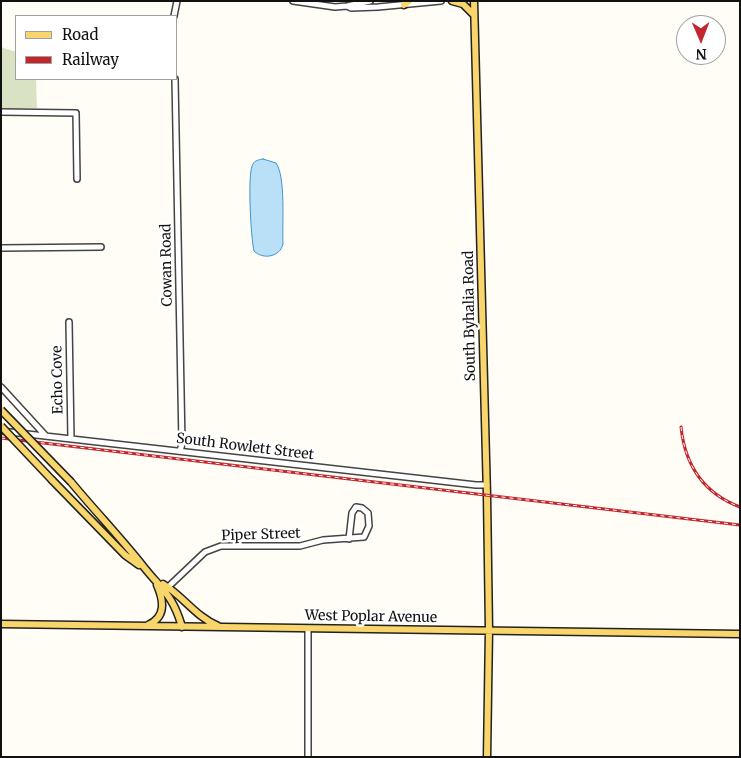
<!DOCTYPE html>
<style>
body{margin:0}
#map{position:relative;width:741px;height:758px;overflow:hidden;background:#fffdf5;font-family:Merriweather,serif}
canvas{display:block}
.frame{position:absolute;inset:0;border:2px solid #111;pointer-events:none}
.legend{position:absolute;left:15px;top:15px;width:162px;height:65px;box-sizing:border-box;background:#fff;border:1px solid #a0a0a0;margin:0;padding:6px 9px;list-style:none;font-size:15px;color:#111}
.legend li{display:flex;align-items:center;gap:10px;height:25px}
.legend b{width:25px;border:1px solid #a0a0a0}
.north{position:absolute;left:676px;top:15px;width:50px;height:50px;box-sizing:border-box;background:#fff;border:1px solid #a0a0a0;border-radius:50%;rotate:179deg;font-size:14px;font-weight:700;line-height:20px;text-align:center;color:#111}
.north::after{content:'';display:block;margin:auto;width:18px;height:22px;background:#c4262e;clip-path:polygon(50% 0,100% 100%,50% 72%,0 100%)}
</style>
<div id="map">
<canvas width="741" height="758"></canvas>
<div class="frame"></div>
<ul class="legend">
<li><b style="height:6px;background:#f9d66b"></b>Road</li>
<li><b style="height:6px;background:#c4262e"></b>Railway</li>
</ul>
<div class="north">N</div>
</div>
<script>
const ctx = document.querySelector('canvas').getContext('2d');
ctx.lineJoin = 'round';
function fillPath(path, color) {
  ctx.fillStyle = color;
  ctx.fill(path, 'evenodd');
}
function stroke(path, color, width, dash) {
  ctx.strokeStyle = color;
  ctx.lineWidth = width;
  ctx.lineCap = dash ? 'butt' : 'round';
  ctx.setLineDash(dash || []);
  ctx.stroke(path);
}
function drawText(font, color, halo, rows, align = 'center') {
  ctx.font = font + ' Merriweather,serif';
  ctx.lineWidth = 5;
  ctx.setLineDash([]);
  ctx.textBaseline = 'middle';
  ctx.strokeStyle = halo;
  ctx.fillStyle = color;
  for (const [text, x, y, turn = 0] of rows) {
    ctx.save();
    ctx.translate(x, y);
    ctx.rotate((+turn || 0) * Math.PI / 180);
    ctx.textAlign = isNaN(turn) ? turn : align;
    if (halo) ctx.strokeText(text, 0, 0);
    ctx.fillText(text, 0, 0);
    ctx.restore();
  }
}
fillPath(new Path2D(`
 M1 47 16 52V79H36L37 108 1 109Z`), '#d9e3c4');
const water = new Path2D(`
 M263 159 276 163C286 177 282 225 283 244 280 257 263 260 254 251 251 239 247 172 253 164 255 160 259 160 263 159Z`);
fillPath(water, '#b9e0f7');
stroke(water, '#3f96cf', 1);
const minor = new Path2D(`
 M293 1 335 7 347 6 370 1
 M347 6 351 8 378 7 441 1
 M174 16 177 1
 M175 79 182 444 180 451
 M1 112 76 113 77 179
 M1 248 101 247
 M69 322 71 439
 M1 387 45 435
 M1 431 476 485H487
 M166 589 205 552 221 546H300L323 540 364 537 369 526 368 513 362 508 356 507 352 513 349 539
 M308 757V629`);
const major = new Path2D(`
 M452 1 463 4 474 15
 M474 1 487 496 489 630 487 757
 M404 5 409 1
 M52 480 125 555 139 565
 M71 482C95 511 120 537 143 566 162 590 173 595 182 627
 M163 584C183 596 196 617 218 626
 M1 624 740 634
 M148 625C166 617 164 601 157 585`);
stroke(minor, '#444', 8);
stroke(major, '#222', 9);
stroke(minor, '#fff', 5);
stroke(major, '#f9d66b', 6);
const rail = new Path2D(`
 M681 427C685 465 703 493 740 507
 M1 438 740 525`);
stroke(rail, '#c4262e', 3);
stroke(rail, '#fff', 1, [4]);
const majorBridge = new Path2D(`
 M1 410 71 482
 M1 426 52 480`);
stroke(majorBridge, '#222', 9, []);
stroke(majorBridge, '#f9d66b', 6);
drawText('14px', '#111', '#fff', [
 ["Cowan Road",167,265,-91],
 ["South Byhalia Road",470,316,-91],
 ["Echo Cove",58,380,-91],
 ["South Rowlett Street",245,447,7],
 ["Piper Street",261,535,-2],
 ["West Poplar Avenue",371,617,1]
]);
</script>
